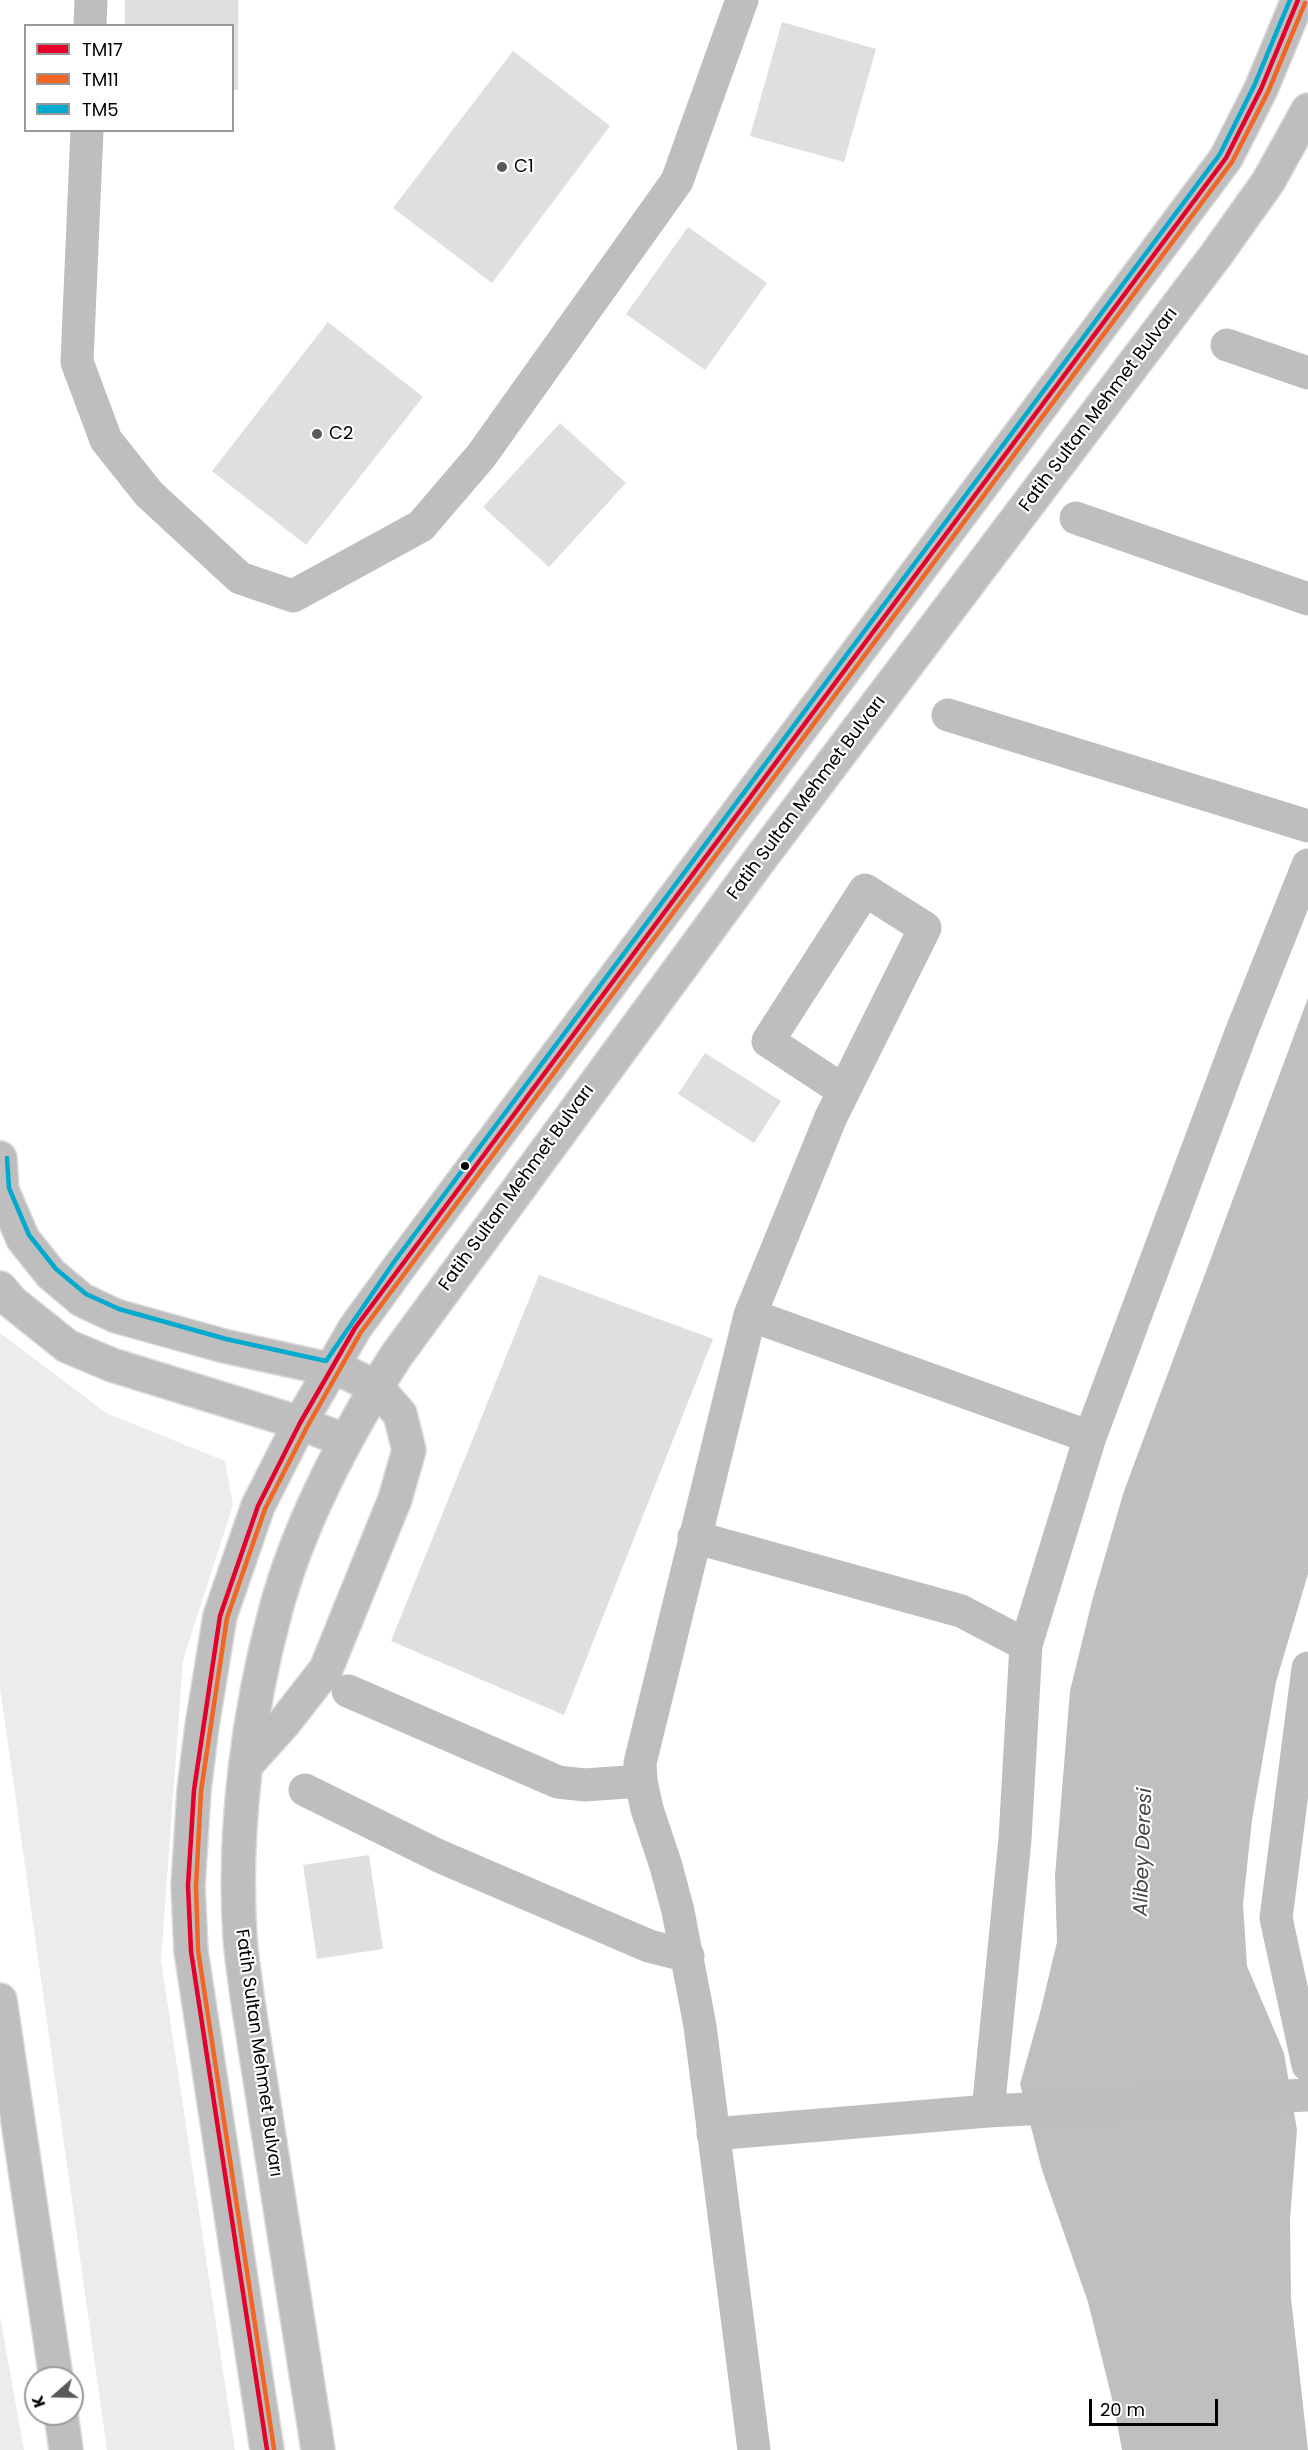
<!DOCTYPE html>
<meta charset="utf-8">
<style>
body{margin:0}
#map{position:relative;width:1308px;height:2450px;overflow:hidden;background:#fff;font-family:Poppins,sans-serif}
canvas{display:block}
.legend{position:absolute;left:24px;top:24px;width:210px;height:108px;box-sizing:border-box;background:#fff;border:2px solid #999;margin:0;padding:8px 10px;list-style:none;font-size:18px;color:#000}
.legend li{display:flex;align-items:center;gap:12px;height:30px}
.legend b{width:30px;border:2px solid #999}
.north{position:absolute;left:24px;top:2366px;width:60px;height:60px;box-sizing:border-box;background:#fff;border:2px solid #999;border-radius:50%;rotate:250deg;font-size:16px;font-weight:700;line-height:24px;text-align:center;color:#000}
.north::after{content:'';display:block;margin:auto;width:21px;height:27px;background:#595959;clip-path:polygon(50% 0,100% 100%,50% 72%,0 100%)}
.scale{position:absolute;left:1089px;top:2399px;width:129px;height:27px;box-sizing:border-box;border:3px solid #000;border-top:0;padding-left:8px;font-size:18px;line-height:21px;white-space:nowrap;color:#000;-webkit-text-stroke:4px #fff;paint-order:stroke}
</style>
<div id="map">
<canvas width="1308" height="2450"></canvas>
<ul class="legend">
<li><b style="height:8px;background:#e4002b"></b>TM17</li>
<li><b style="height:8px;background:#f26522"></b>TM11</li>
<li><b style="height:8px;background:#00a9ce"></b>TM5</li>
</ul>
<div class="north">K</div>
<div class="scale">20 m</div>
</div>
<script>
const ctx = document.querySelector('canvas').getContext('2d');
ctx.lineJoin = 'round';
function fillPath(path, color) {
  ctx.fillStyle = color;
  ctx.fill(path, 'evenodd');
}
function stroke(path, color, width, dash) {
  ctx.strokeStyle = color;
  ctx.lineWidth = width;
  ctx.lineCap = dash ? 'butt' : 'round';
  ctx.setLineDash(dash || []);
  ctx.stroke(path);
}
function drawText(font, color, halo, rows, align = 'center') {
  ctx.font = font + ' Poppins,sans-serif';
  ctx.lineWidth = 4.5;
  ctx.setLineDash([]);
  ctx.textBaseline = 'middle';
  ctx.strokeStyle = halo;
  ctx.fillStyle = color;
  for (const [text, x, y, turn = 0] of rows) {
    ctx.save();
    ctx.translate(x, y);
    ctx.rotate((+turn || 0) * Math.PI / 180);
    ctx.textAlign = isNaN(turn) ? turn : align;
    if (halo) ctx.strokeText(text, 0, 0);
    ctx.fillText(text, 0, 0);
    ctx.restore();
  }
}
fillPath(new Path2D(`
 M0 1333 106 1413 225 1461 233 1505 183 1660 161 1960 235 2450H107L0 1687Z
 M0 2316 24 2450H0Z`), '#ececec');
fillPath(new Path2D(`
 M1308 998V1574L1276 1682 1252 1820 1243 1904 1247 1966 1284 2053 1297 2130 1290 2219 1291 2298 1308 2450H1122L1114 2407 1088 2302 1042 2170 1020 2084 1041 2009 1057 1942 1055 1876 1070 1691 1092 1601 1124 1491Z`), '#bfbfbf');
fillPath(new Path2D(`
 M125 0H238V90H232V26H125Z
 M782 22 876 49 844 162 750 136Z
 M513 51 610 126 492 283 393 208Z
 M688 227 767 283 705 370 626 314Z
 M328 322 423 397 306 545 212 471Z
 M560 423 626 483 549 567 483 507Z
 M705 1053 781 1101 754 1143 678 1094Z
 M539 1275 713 1339 564 1715 391 1641Z
 M369 1855 383 1949 317 1959 303 1865Z`), '#dfdfdf');
const major = new Path2D(`
 M0 1158 2 1190 23 1239 51 1274 82 1300 116 1316 224 1346 347 1373 376 1387 400 1414 409 1450 395 1499 326 1669 284 1723 247 1764
 M0 1288 12 1302 67 1346 112 1365 300 1423 346 1441
 M267 2450 191 1951 188 1886 194 1790 202 1726 220 1616 258 1506 300 1423 355 1328 400 1266 1226 158 1261 89 1298 0
 M318 2450 247 1996C245 1976 241 1957 240 1937 233 1831 248 1712 276 1609 300 1520 347 1433 396 1356L758 862 1216 255 1268 182 1308 110`);
const highway = new Path2D(`
 M0 2000 56 2378
 M61 2414 66 2450`);
stroke(major, '#dbdbdb', 36);
stroke(highway, '#dbdbdb', 36);
stroke(new Path2D(`
 M90 26 91 0
 M87 130 77 362 106 440 149 494 240 578 293 596 421 526 481 456 677 181 742 0
 M1227 345 1308 373
 M1076 518 1308 599
 M948 715 1308 826
 M750 1315 1090 1437
 M694 1537 961 1611 1026 1645
 M1308 1668 1276 1918 1308 2065
 M348 1691 558 1782 585 1785 641 1781
 M305 1790 439 1856 649 1946 688 1956
 M988 2111 1015 1839 1026 1645 1090 1437 1241 1033 1308 865
 M713 2134 988 2111 1308 2095
 M754 2450 700 2026 678 1911 666 1866 647 1809 641 1781 640 1763 750 1315 831 1117 925 928 865 890 768 1041 844 1091`), '#bebebe', 33);
stroke(major, '#bebebe', 33);
stroke(highway, '#bebebe', 33);
stroke(new Path2D(`
 M267 2450 191 1951 188 1886 194 1790 220 1616 258 1506 300 1423 355 1328 1226 158 1261 89 1298 0`), '#e4002b', 4.5);
stroke(new Path2D(`
 M274 2449 198 1950 196 1886 201 1791 227 1618 265 1509 307 1427 361 1332 1232 162 1268 92 1305 3`), '#f26522', 4.5);
stroke(new Path2D(`
 M7 1158 9 1188 29 1235 56 1269 86 1294 119 1309 226 1339 326 1361 394 1262 1220 154 1254 86 1290 0`), '#00a9ce', 4.5);
for (const [x, y, r, color] of [
 [502,167,6,"#595959"],
 [317,434,6,"#595959"],
 [465,1166,5,"#000"]
]) {
  const dot = new Path2D();
  dot.arc(x, y, r, 0, 2 * Math.PI);
  ctx.fillStyle = color;
  ctx.fill(dot);
  stroke(dot, '#fff', 2);
}
drawText('18px', '#000', '#fff', [
 ["C1",514,167],
 ["C2",329,434]
], 'left');
drawText('18px', '#000', '#fff', [
 ["Fatih Sultan Mehmet Bulvarı",1099,410,-53],
 ["Fatih Sultan Mehmet Bulvarı",807,798,-53],
 ["Fatih Sultan Mehmet Bulvarı",517,1188,-54],
 ["Fatih Sultan Mehmet Bulvarı",258,2053,82]
]);
drawText('italic 20px', '#444', '#fff', [
 ["Alibey Deresi",1144,1852,-88]
]);
</script>
